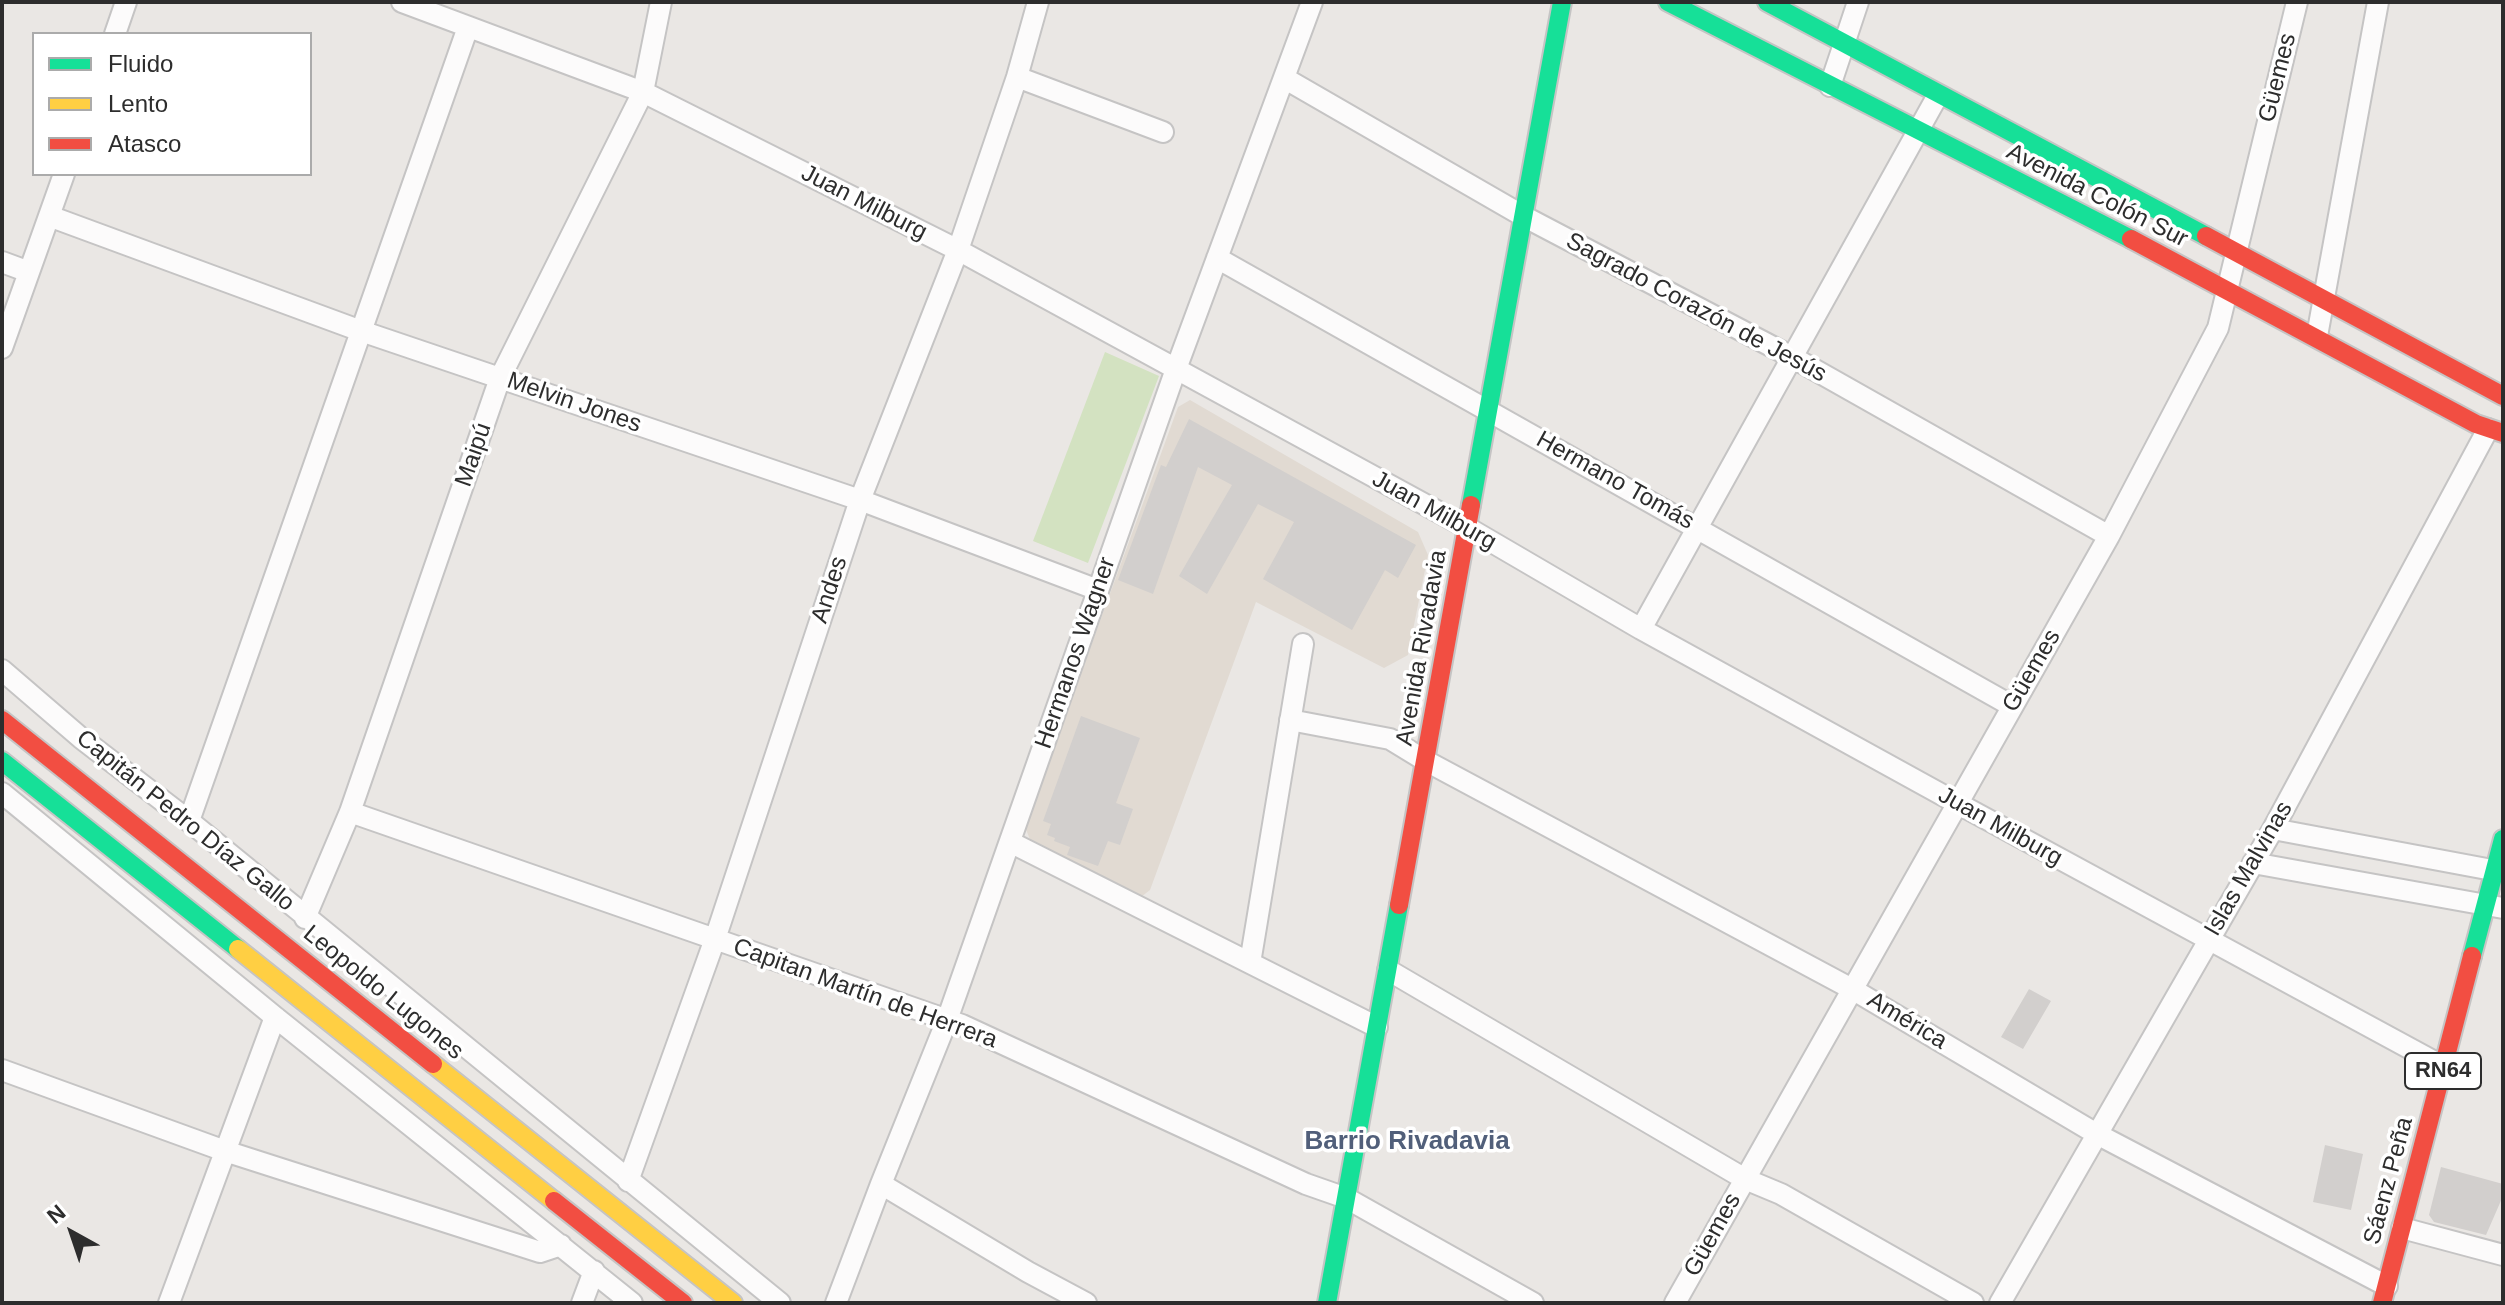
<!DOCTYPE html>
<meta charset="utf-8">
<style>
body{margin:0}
#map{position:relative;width:2505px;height:1305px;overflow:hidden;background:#eae7e4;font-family:Helvetica,sans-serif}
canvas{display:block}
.frame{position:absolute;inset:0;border:4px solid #2d2d2d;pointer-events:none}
.legend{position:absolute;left:32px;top:32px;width:280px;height:144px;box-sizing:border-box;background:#fff;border:2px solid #ababab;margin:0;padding:10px 14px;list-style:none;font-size:24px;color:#2d2d2d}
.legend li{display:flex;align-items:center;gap:16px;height:40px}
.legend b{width:40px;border:2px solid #ababab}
.north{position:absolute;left:32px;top:1193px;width:80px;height:80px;-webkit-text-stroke:6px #fff;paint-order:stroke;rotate:320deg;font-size:22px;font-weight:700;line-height:32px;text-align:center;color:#2d2d2d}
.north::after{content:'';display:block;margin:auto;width:28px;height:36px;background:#2d2d2d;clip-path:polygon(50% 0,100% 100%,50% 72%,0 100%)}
</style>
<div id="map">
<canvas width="2505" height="1305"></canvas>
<div class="frame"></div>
<ul class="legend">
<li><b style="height:10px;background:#16e098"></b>Fluido</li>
<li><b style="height:10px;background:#ffcf43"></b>Lento</li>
<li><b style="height:10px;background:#f24e42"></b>Atasco</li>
</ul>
<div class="north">N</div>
</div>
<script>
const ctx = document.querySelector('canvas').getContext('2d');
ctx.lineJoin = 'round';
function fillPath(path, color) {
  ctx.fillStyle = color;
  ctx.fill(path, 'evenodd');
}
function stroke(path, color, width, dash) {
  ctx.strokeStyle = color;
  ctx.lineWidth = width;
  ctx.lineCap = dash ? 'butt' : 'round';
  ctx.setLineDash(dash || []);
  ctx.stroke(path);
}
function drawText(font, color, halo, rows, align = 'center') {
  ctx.font = font + ' Helvetica,sans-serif';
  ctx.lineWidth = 7;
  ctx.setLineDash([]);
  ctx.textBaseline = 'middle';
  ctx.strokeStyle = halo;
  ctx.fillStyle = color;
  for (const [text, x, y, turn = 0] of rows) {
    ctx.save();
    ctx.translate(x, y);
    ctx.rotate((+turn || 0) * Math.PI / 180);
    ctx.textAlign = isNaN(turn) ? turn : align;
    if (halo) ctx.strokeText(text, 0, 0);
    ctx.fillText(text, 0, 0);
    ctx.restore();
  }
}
fillPath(new Path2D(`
 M1190 400 1418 532 1428 555 1408 655 1384 668 1256 602 1150 890 1141 897 1031 842 1025 827 1178 407Z`), '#e1dad2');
fillPath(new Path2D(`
 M1105 352 1159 376 1088 563 1033 541Z`), '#d3e2c1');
fillPath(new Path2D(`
 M1189 419 1416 545 1398 578 1385 570 1352 630 1263 579 1294 522 1258 504 1207 594 1179 576 1232 485 1198 467 1153 594 1118 580 1161 465 1166 467Z
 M1081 716 1140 738 1116 803 1133 809 1120 845 1108 841 1098 866 1067 855 1070 847 1054 841 1055 838 1047 835 1051 824 1043 821Z
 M2029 989 2051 1001 2023 1049 2001 1037Z
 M2325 1145 2363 1154 2351 1210 2313 1202Z
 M2441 1167 2503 1184V1196L2486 1235 2434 1222 2429 1215Z`), '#d2cfcd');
const street = new Path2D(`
 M402 2 643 92 958 250 1468 528 1641 629 1957 803 2444 1067
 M115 34 126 2
 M1017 77 1163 132
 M1284 78 1525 217 1792 357 2109 536
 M1830 86 1858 2
 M49 216 361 331 860 500 1098 590
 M1217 258 2012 706
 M2 262 29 272
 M2317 336 2378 2
 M2 348 64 174
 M1641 629 1938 95
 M2 670 81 738 189 821 780 1303
 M1290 720 1390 739 1426 761 1852 989 2095 1133 2387 1286
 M2 793 275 1017 632 1303
 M350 812 962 1025 1306 1184 1346 1198 1533 1303
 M189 821 468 27
 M2273 829 2503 872
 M1010 842 1377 1027
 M2253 863 2503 908
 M305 918 350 812 500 378 643 92 661 2
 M1250 963 1303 644
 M1388 970 1745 1179 1781 1194 1973 1303
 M2 1070 225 1151 540 1252 561 1245
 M628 1181 715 939 860 500 958 250 1017 77 1038 2
 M881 1184 1028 1272 1086 1303
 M2402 1228 2503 1255
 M169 1303 275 1017
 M582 1303 594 1271
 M836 1303 881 1184 947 1020 1176 369 1312 2
 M1675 1303 2109 536 2218 328 2297 2
 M2000 1303 2273 829 2488 429`);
const fast = new Path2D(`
 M1668 2 2131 239
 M1767 2 2206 236
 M1471 505 1562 2
 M2 761 238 949
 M2472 956 2503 839
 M1327 1303 1399 905`);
const slow = new Path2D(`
 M238 949 554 1201
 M433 1064 733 1303`);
const jam = new Path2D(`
 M2206 236 2503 396
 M2131 239 2476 424 2503 433
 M2 720 433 1064
 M1399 905 1471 505
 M554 1201 683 1303
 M2382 1303 2472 956`);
stroke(street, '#c5c4c4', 24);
stroke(fast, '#c5c4c4', 22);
stroke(slow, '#c5c4c4', 22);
stroke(jam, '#c5c4c4', 22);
stroke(street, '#fcfbfb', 20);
stroke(fast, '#16e098', 18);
stroke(slow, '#ffcf43', 18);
stroke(jam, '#f24e42', 18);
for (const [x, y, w] of [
 [2443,1071,76]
]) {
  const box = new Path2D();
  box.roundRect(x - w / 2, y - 18, w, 36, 6);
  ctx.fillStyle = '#fff';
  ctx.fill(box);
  stroke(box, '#2d2d2d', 2);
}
drawText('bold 22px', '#2d2d2d', null, [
 ["RN64",2443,1071]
]);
drawText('24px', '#2d2d2d', '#fff', [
 ["Güemes",2278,78,-76],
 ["Avenida Colón Sur",2097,196,27],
 ["Juan Milburg",864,203,27],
 ["Sagrado Corazón de Jesús",1696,308,28],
 ["Melvin Jones",574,403,19],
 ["Maipú",474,455,-71],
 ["Hermano Tomás",1615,481,29],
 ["Juan Milburg",1434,511,29],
 ["Andes",830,590,-72],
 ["Avenida Rivadavia",1422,648,-80],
 ["Hermanos Wagner",1076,653,-71],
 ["Güemes",2032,671,-60],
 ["Capitán Pedro Díaz Gallo",185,821,39],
 ["Juan Milburg",2000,827,29],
 ["Islas Malvinas",2249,869,-60],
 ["Leopoldo Lugones",383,993,39],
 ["Capitan Martín de Herrera",865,994,20],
 ["América",1907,1021,31],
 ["Sáenz Peña",2389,1181,-75],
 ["Güemes",1713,1235,-61]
]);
drawText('bold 26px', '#515f7a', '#fff', [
 ["Barrio Rivadavia",1407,1142]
]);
</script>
